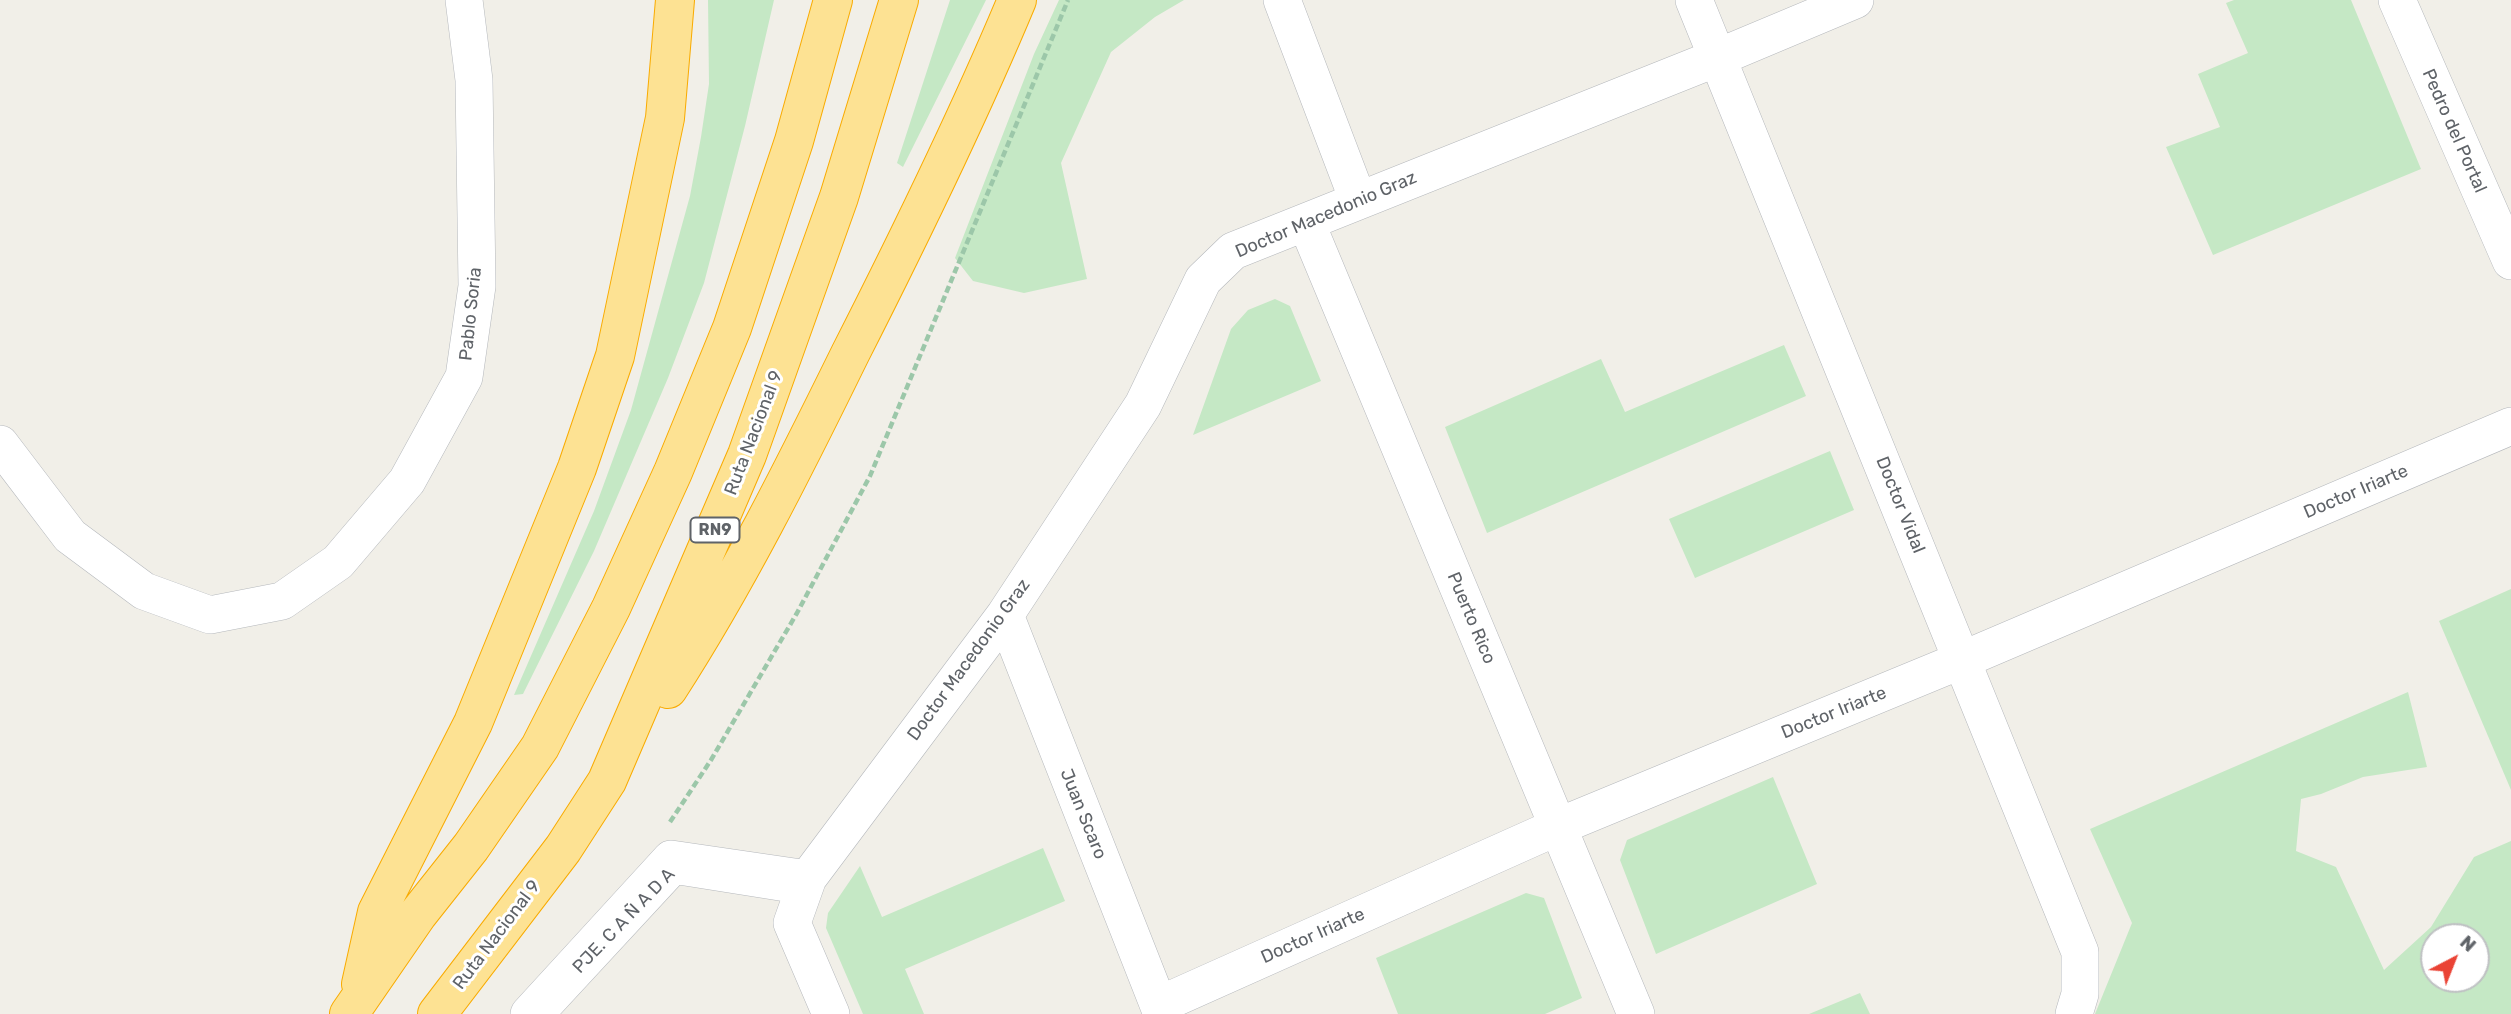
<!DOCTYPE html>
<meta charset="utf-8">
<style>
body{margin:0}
#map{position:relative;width:2511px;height:1014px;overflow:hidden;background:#f1efe8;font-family:Rubik,sans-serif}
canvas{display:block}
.north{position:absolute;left:2420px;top:923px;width:70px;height:70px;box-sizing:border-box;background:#fff;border:2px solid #bfc1c3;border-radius:50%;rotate:42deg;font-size:19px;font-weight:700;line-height:28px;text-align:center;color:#5f6368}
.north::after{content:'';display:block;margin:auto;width:24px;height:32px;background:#ea4335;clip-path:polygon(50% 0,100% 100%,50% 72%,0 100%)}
</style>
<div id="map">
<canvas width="2511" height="1014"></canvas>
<div class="north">N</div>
</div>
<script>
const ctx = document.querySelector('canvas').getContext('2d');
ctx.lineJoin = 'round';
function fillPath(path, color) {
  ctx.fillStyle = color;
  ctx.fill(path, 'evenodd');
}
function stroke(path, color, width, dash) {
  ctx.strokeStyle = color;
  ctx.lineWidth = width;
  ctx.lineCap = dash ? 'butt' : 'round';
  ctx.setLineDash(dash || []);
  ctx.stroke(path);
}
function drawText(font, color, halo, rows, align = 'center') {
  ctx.font = font + ' Rubik,sans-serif';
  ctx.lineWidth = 6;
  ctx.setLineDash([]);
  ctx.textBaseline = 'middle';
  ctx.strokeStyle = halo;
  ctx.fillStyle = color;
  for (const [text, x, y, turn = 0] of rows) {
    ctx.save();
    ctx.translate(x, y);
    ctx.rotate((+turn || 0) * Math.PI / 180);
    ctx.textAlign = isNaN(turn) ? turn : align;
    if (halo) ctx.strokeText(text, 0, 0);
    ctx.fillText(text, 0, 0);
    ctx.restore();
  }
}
fillPath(new Path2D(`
 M708 0H774L745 126 704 283 668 378 594 551 523 694 514 695 594 511 631 410 690 196 701 137 709 84Z
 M950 0H986L903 167 897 163Z
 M1059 0H1184L1155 17 1111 52 1061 163 1087 279 1024 293 973 281 955 258 1034 54Z
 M2234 0H2351L2421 169 2213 255 2166 147 2220 127 2198 74 2248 53 2226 3Z
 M1275 299 1290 306 1321 381 1193 435 1231 329 1248 310Z
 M1784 345 1806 396 1487 533 1445 427 1601 359 1625 412Z
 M1830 451 1854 510 1695 578 1669 519Z
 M2511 589V790L2439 621Z
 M2408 692 2427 767 2363 777 2321 794 2301 799 2296 851 2336 867 2384 970 2431 927 2474 857 2511 841V1014H2095L2132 923 2090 829ZM2434 937H2476V979H2434Z
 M1773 777 1817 884 1656 954 1620 860 1627 840Z
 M1043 848 1065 901 905 969 924 1014H863L826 928 828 913 860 866 882 917Z
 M1526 893 1544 898 1582 998 1545 1014H1398L1376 958Z
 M1860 993 1870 1014H1809Z`), '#c5e8c5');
const street = new Path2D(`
 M1282 0 1358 200
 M1694 0 2080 952V994L2074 1014
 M2397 0 2511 261
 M1306 222 1636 1014
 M0 444 70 536 144 591 210 615 282 601 338 562 407 481 464 377 477 286 474 80 464 0
 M1005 615 1162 1014
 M1159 1005 1557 827 1962 660 2511 426
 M529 1014 671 859 801 878 799 885 673 865 535 1014
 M831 1014 792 923 808 878 1005 615 1143 405 1203 280 1233 251 1719 57 1855 0`);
const highway = new Path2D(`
 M668 689C737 582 794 468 850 354 909 238 967 120 1017 0
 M361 984 377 912 473 723 577 468 615 356 665 118 675 0
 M349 1014 418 914 471 847 540 747 611 608 673 472 732 328 794 141 833 0
 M437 1014 563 849 607 781 747 455 839 197 899 0`);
stroke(street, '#b5b8bc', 38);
stroke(highway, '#f9ab00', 40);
stroke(new Path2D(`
 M670 822 711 760 797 613 870 476 1068 0`), '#9cc7a9', 4.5, [7, 3.5]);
stroke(street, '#fff', 37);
stroke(highway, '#fde293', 38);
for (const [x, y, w] of [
 [715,530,49]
]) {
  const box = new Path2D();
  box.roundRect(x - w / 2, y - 12.5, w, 25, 5);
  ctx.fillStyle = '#fff';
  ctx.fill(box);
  stroke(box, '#5f6368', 2);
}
drawText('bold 16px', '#5f6368', null, [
 ["RN9",715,530]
]);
drawText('18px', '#5f6368', '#fff', [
 ["Pedro del Portal",2454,131,66],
 ["Doctor Macedonio Graz",1326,215,-23],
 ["Pablo Soria",471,314,-84],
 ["Ruta Nacional 9",754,433,-69],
 ["Doctor Iriarte",2356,492,-23],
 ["Doctor Vidal",1900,505,68],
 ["Puerto Rico",1471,618,67],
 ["Doctor Macedonio Graz",969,660,-54],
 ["Doctor Iriarte",1834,713,-22],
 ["Juan Scaro",1083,814,68],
 ["PJE. C A Ñ A D A",624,921,-46],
 ["Ruta Nacional 9",497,935,-53],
 ["Doctor Iriarte",1313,936,-24]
]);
</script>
